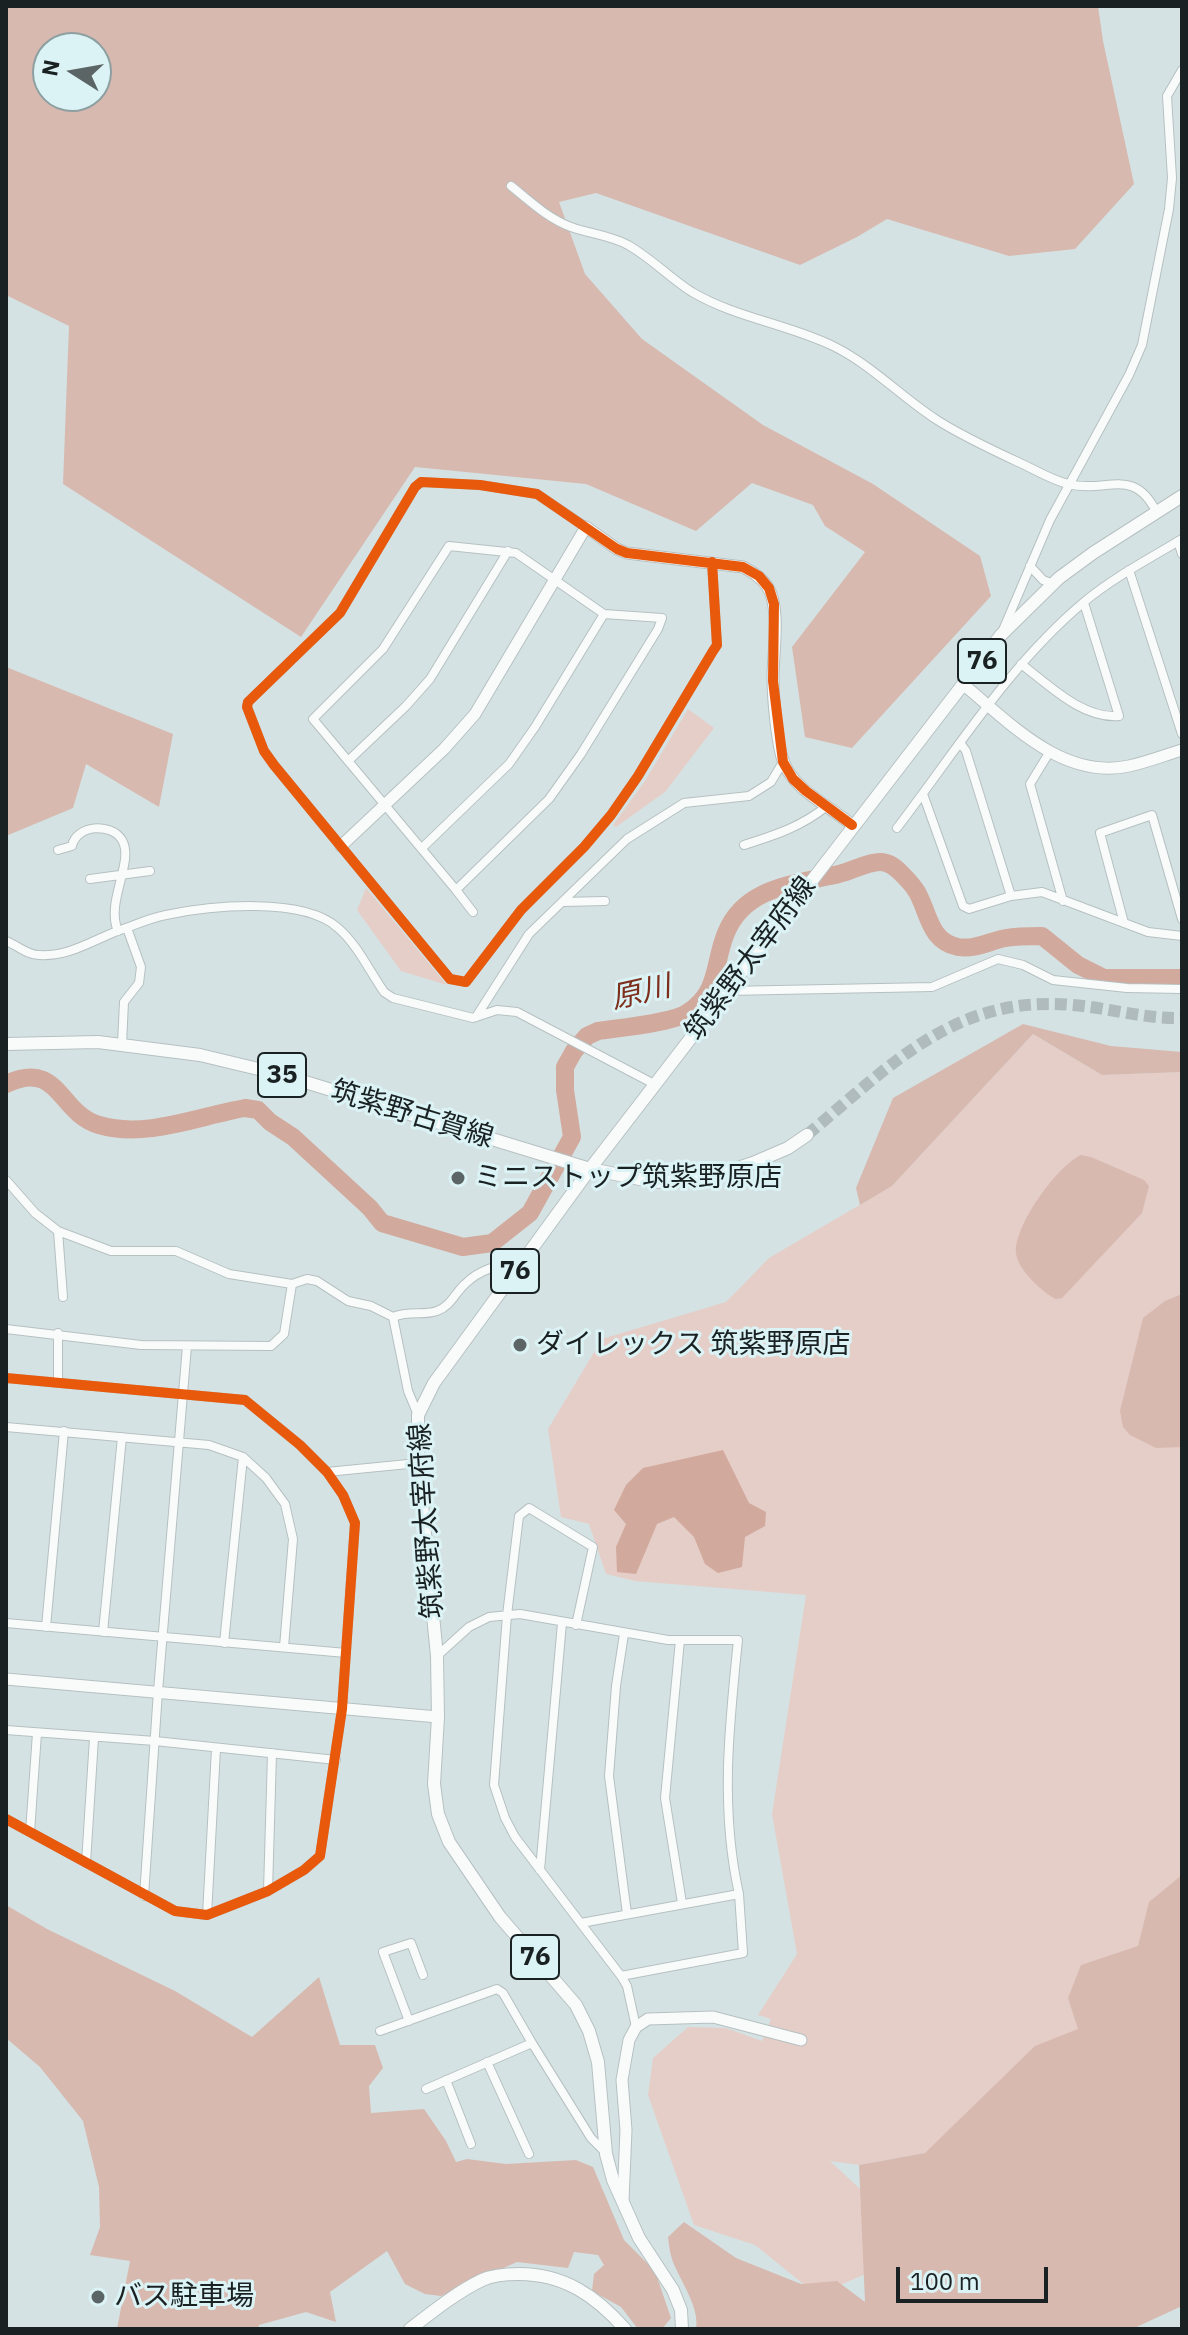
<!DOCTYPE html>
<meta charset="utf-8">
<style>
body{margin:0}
#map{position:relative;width:1188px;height:2335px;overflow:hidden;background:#d5e2e3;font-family:"IBM Plex Sans",sans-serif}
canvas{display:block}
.frame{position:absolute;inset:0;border:8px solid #192122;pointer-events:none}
.north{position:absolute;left:32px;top:32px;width:80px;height:80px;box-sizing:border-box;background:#dcf3f6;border:2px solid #8e9fa1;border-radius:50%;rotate:281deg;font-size:22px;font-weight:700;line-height:32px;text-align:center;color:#192122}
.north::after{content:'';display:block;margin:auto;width:28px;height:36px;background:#5b6566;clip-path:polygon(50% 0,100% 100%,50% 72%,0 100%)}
.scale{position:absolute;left:896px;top:2267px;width:152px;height:36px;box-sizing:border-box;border:4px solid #192122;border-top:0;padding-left:10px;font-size:24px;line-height:28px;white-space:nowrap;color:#192122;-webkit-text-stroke:6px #dcf3f6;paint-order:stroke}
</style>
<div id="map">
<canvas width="1188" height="2335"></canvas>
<div class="frame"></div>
<div class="north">N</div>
<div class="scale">100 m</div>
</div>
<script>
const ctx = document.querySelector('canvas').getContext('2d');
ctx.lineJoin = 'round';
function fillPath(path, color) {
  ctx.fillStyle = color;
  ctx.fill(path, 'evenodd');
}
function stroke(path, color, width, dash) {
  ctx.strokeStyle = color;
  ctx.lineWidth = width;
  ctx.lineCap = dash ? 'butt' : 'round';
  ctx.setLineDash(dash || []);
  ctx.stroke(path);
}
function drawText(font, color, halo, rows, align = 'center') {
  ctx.font = font + ' "IBM Plex Sans","Noto Sans JP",sans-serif';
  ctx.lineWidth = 6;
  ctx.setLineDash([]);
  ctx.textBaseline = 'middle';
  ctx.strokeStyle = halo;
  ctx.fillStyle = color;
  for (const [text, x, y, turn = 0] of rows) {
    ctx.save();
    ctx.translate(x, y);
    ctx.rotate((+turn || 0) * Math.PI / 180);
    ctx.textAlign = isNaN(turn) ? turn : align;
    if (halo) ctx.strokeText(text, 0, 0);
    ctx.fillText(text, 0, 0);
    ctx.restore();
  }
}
fillPath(new Path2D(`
 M688 709 714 728 665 792 616 827 613 825 645 781Z
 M366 888 367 889 447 985 401 971 357 910Z
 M1033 1034 1102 1075 1182 1072V1908L1079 2044 925 2153 859 2165 830 2161 859 2188 872 2208 875 2270 817 2295 755 2245 694 2225 648 2095 653 2058 688 2027 726 2028 762 2041 771 2019 758 2015 797 1954 772 1814 806 1595 635 1581 606 1574 589 1524 561 1517 548 1429 602 1339 726 1302 769 1258 892 1186Z`), '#e5cec8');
fillPath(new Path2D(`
 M6 6H1098L1103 41 1134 184 1075 249 1009 256 887 219 857 237 800 265 596 193 559 202 585 274 642 339 763 425 873 484 980 556 991 596 852 748 805 737 792 647 865 552 825 526 813 505 752 483 696 531 586 484 415 467 301 637 63 484 69 326 6 295ZM48 48H96V96H48Z
 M6 667 173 734 159 807 86 764 73 808 6 836Z
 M1023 1024 1111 1046 1182 1052V1072L1102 1075 1033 1034 892 1186 860 1205 856 1188 893 1098Z
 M1081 1155 1091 1157 1144 1180 1149 1186 1142 1213 1062 1298 1056 1299C1043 1293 1017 1269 1016 1253 1014 1226 1056 1167 1081 1155Z
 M1182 1294V1447L1156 1448 1130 1435 1123 1427 1120 1411 1143 1318 1165 1301Z
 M1182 1875V2306L1132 2329H696C700 2308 681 2282 673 2262 670 2254 669 2246 668 2237L684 2222 736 2258 801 2284 837 2281 865 2302 859 2165 925 2153 1035 2046 1078 2029 1068 1998 1081 1965 1138 1946 1149 1902Z
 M6 1905 47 1929 175 1991 252 2037 319 1977 340 2045H375L383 2068 369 2086 371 2113 424 2109 446 2141 456 2162 467 2159 506 2164 576 2160 593 2167 624 2240 655 2271 671 2318 662 2329H638L621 2307 592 2291 594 2274 604 2265 598 2255 574 2252 568 2268 517 2262 441 2296 425 2294 405 2284 387 2251 330 2292 336 2322 306 2312 259 2325 258 2329H117L130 2261 90 2255 100 2227 99 2187 83 2121 40 2067 6 2038Z`), '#d7b9b0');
fillPath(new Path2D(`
 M723 1450 749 1503 766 1512 765 1526 745 1537 742 1567 718 1573 705 1564 694 1537 674 1517 657 1524 636 1574 617 1572 616 1547 626 1524 614 1510 626 1485 643 1468Z`), '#d2a99d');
stroke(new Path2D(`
 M6 1084C60 1059 58 1113 99 1125 146 1139 199 1116 245 1108L258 1110 270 1122 293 1137 370 1208 382 1223 463 1247 492 1243 530 1213 572 1137 565 1090V1067L574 1051 587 1036 598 1031C618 1028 672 1023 687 1013 720 992 713 964 726 933 745 886 796 884 839 874 852 871 867 862 880 862 889 862 895 867 901 873 907 879 913 885 917 892 929 913 929 941 958 947 975 950 989 941 1006 938 1017 936 1030 936 1042 936L1078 965 1104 978H1182`), '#d2a99d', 18);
stroke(new Path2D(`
 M807 1135C890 1066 955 994 1073 1005 1109 1008 1145 1019 1182 1018`), '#afbbbc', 12, [12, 6]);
const street = new Path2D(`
 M511 186C530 201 547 218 571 227 590 234 609 235 628 245 651 258 670 278 692 292 736 318 788 324 833 346 872 365 901 397 937 420 962 436 990 449 1018 462 1034 469 1051 480 1068 484 1107 494 1133 465 1157 513
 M586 527 537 494 480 485 421 482 415 487 340 613 248 702 247 707 264 751 274 765 450 979 466 982 521 910 584 847 611 815 638 776 713 651 717 645 712 562
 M1178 541 1182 554
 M449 546 516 553 604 614 662 618 658 629 581 754 549 799 456 890 313 719 383 649Z
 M1030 566 1043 580 1053 584
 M1129 570 1182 734
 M1003 630 1050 520 1129 375 1142 345 1169 209 1172 178 1167 96 1182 70
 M1021 664C1049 685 1082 719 1119 716L1084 603
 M961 744 966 751 1011 896
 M1049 753 1030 784 1063 901
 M348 761 406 706 430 679 508 551
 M923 794 963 906 969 909 1011 896 1042 892 1148 932 1182 936
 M897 828C956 751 1009 665 1084 602 1114 577 1149 559 1182 539
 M744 845C775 835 801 827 827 806
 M422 848 509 764 535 727 604 614
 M58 850 72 846C76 825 111 822 122 840 135 861 105 902 118 931
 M90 879 150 871
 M456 890 473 912
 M563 902 605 901
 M1124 923 1100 833 1152 815 1182 919
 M6 941C17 945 27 955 39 955 69 957 93 940 120 930 135 925 150 918 166 915 209 906 303 896 338 928 357 944 370 972 384 992L393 998 473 1018 497 1010 517 1012 656 1085
 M726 991 932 987 998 959 1023 965 1053 980 1127 988 1182 989
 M476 1017 529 934 627 839 684 803 749 796 771 782 783 762
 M122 1044 124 1002 139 983 141 967 127 928
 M6 1180 35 1213 58 1231 111 1251H176L229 1274 292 1284 307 1279 317 1281 348 1301 371 1306 393 1317 408 1391 418 1415
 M58 1231 63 1297
 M393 1317C410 1310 423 1316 437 1311 451 1306 455 1293 465 1284 477 1272 500 1261 517 1267
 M6 1329 141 1345 271 1346 284 1334 292 1284
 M6 1378 245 1400 300 1445 327 1472 343 1495 355 1523 342 1709 320 1856 304 1870 268 1891 207 1915 175 1911 6 1819
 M58 1382V1333
 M6 1427 209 1445 243 1457 266 1478 285 1504 293 1539 284 1647
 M327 1472 418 1463
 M6 1623 346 1653
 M576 1625 593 1547 529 1508 519 1516 507 1615 494 1785 505 1818 515 1837 621 1976 627 1986 636 2027
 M46 1627 64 1431
 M103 1632 122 1437
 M624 1634 616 1686 609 1776 627 1914
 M680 1640 665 1798 682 1903
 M224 1643 243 1457
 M437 1656 469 1627 489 1617 520 1614 668 1640H738C729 1727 720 1809 739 1894L581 1923
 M6 1730 155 1741 336 1760
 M30 1832 37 1733
 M86 1863 94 1738
 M540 1870 562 1623
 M268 1891 272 1753
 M144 1896 158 1691 187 1346
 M207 1915 216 1749
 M621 1976 743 1953 739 1894
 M409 2021 383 1952 411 1943 423 1975
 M380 2031 497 1989 503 1993 532 2043
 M487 2062 529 2154
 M446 2080 471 2144
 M426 2089 532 2043 591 2138 606 2153`);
const secondary = new Path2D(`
 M964 685C1011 724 1063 780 1129 766 1147 762 1165 755 1182 750
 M341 846 444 749 475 714 586 527 617 549 627 553 743 567C752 572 761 577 767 586 781 606 773 653 773 677 773 698 777 745 784 763 795 791 830 806 852 825
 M6 1679 438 1717
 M623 2201 626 2130 622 2080 629 2040 636 2027 648 2019 713 2017 801 2040`);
const primary = new Path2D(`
 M6 1044 98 1042 200 1055 279 1074 590 1169 655 1182 702 1180 753 1163 788 1148 807 1135
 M410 2329C432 2312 457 2292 482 2280 493 2275 506 2274 519 2274 564 2274 596 2296 625 2329
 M682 2329 681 2310 673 2290 639 2238 613 2180 606 2154 598 2062 589 2031 576 2005 500 1917 449 1842 438 1814 434 1784 438 1717 437 1656 418 1463V1415L434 1383 590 1169 1001 635 1059 578 1093 553 1182 496`);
stroke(street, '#b6c0c1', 10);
stroke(secondary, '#b6c0c1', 13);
stroke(primary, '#b6c0c1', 14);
stroke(street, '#f9fbfb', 8);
stroke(secondary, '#f9fbfb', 11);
stroke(primary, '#f9fbfb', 12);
stroke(new Path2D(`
 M712 562 717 645 713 651 638 776 611 815 584 847 521 910 466 982 450 979 274 765 264 751 247 707 248 702 340 613 415 487 421 482 480 485 537 494 617 549 627 553 743 567 759 576 769 588 774 604 773 681 783 762 793 779 806 791 852 825
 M6 1378 245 1400 300 1445 327 1472 343 1495 355 1523 342 1709 320 1856 304 1870 268 1891 207 1915 175 1911 6 1819`), '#e8590c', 10);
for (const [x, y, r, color] of [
 [458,1178,8,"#5b6566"],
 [520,1345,8,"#5b6566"],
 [98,2297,8,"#5b6566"]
]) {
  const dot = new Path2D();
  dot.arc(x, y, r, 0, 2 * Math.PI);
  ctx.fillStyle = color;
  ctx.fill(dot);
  stroke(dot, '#dcf3f6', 3);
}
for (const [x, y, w] of [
 [982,661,48],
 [282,1075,48],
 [515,1271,48],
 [535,1957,48]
]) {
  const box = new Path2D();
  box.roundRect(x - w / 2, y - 22, w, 44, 6);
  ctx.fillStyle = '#dcf3f6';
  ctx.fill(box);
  stroke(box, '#192122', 2);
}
drawText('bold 26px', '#192122', null, [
 ["76",982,661],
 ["35",282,1075],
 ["76",515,1271],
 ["76",535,1957]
]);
drawText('28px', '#192122', '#dcf3f6', [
 ["筑紫野太宰府線",751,959,-53],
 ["筑紫野古賀線",412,1115,17],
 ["筑紫野太宰府線",427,1521,-94]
]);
drawText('28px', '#192122', '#dcf3f6', [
 ["ミニストップ筑紫野原店",474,1178],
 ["ダイレックス 筑紫野原店",536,1345],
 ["バス駐車場",114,2297]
], 'left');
drawText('italic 30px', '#7d2f1b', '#dcf3f6', [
 ["原川",641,993,-13]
]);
</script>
